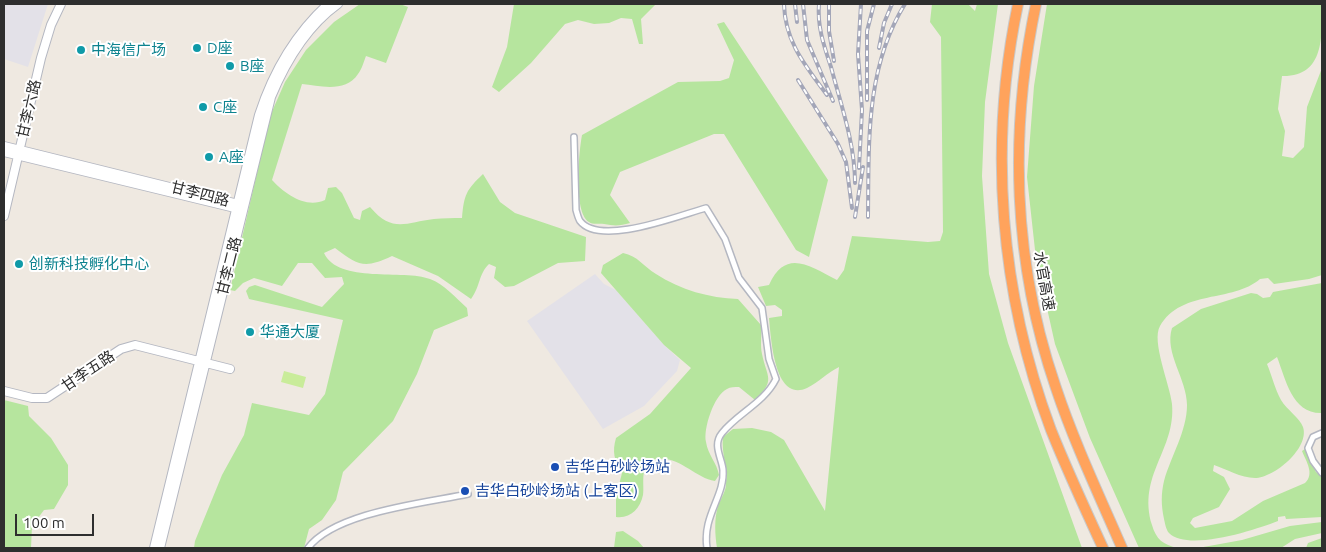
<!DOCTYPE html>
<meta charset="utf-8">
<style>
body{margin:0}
#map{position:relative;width:1326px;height:552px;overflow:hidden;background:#efe9e1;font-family:Ubuntu,sans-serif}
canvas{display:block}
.frame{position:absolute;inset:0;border:5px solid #2e2e2e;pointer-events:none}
.scale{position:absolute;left:15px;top:514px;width:79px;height:22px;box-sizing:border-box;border:2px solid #2e2e2e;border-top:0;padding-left:6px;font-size:15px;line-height:18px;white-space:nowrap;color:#2e2e2e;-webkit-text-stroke:4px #fff;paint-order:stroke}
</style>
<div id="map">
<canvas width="1326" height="552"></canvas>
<div class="frame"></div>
<div class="scale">100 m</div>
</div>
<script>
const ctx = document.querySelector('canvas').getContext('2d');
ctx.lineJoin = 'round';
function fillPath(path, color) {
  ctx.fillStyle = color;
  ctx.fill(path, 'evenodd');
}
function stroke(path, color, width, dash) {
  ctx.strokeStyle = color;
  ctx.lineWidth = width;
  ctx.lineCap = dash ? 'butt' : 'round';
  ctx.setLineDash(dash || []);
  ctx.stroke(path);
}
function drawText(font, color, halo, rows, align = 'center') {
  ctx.font = font + ' Ubuntu,"Noto Sans SC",sans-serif';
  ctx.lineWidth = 4;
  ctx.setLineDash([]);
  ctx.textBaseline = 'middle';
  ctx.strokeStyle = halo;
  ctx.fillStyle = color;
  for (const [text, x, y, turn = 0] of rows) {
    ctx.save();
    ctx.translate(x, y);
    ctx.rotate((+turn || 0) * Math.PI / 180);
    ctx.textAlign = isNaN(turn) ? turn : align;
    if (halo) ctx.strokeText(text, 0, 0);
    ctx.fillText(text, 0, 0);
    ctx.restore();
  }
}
fillPath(new Path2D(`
 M4 4H48L28 67 4 59Z
 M595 274 604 284 616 290 664 345 680 360 677 371 644 406 603 429 527 321Z`), '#e3e1e8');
fillPath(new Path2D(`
 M360 4H400L408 7 386 63 366 56C364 61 362 69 358 74 346 93 320 86 302 84L272 180C285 194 306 209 325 200L328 188 336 187 342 193 354 218 360 220 362 211 370 207C393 234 406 222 434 219 443 218 453 218 462 218 464 195 466 190 483 174L500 202 515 213 586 237 585 261 558 263 514 286 505 287 494 278 496 267 489 264C478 275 481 285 471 299L438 276 392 256C364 269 359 266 335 248L324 253C338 284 404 269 430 279 444 284 456 298 467 308L468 316 434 330 417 374 393 421 343 472 336 500 322 520 309 529 304 548H194L195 541 222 475 244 435 252 403 309 415 325 394 343 320 249 299 246 291 249 287 255 285 322 307 344 284 342 277 325 278 312 263H298L282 286 254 278 243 283 235 291 230 290 270 116 285 82 306 50 334 22Z
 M514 4H656L641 19 643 44H639L632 19 621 18 609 23 594 24 578 20 565 24 531 63 499 92 492 87 507 47Z
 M932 4H968L975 11 977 4H998L985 102 982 176 989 274 1008 343 1082 548H717C715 535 714 519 718 506 721 498 726 491 726 484 728 468 721 453 723 437L733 429 752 428 771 432 784 440 825 511 839 367C828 372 818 383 807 388 774 403 771 337 769 318L782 316V310L775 305 766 306 758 287 769 285C786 248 809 266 837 280L844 270 852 236 928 242 940 241 943 232 941 37 930 22Z
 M1047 4H1322C1322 36 1325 77 1282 76L1278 109 1285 131 1282 156 1293 158 1304 147 1307 107 1322 68V275L1309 279 1274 284 1268 278 1260 279C1232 303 1182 289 1160 326 1151 341 1170 385 1172 404 1176 450 1137 475 1152 525 1156 539 1163 545 1178 548H1139L1090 438 1055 344 1036 259 1027 177 1034 86Z
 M724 22 828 180 809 257 796 250 724 134H714L620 172 610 195 630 223C620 226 614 226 604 224 599 223 593 225 589 222 573 212 579 151 582 135L678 82 720 81 729 78 734 60 717 24Z
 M623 253C638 256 643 266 656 274 681 290 709 298 738 299L761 325C762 335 760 345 762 354 767 378 776 380 755 400L739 387C735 387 730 387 727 389 714 395 703 429 706 442 708 455 717 463 719 475L715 481C695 478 680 456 657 459 638 462 645 485 643 495 640 509 630 519 616 517V497L622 473C614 460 612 452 616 438L650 414 691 368 664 345 601 273 603 265Z
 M1322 283V413C1292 414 1286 380 1277 357L1267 364C1272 376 1275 389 1281 400 1287 410 1300 418 1303 427 1310 448 1274 478 1255 478 1241 478 1226 469 1214 465L1213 471 1224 477 1230 489 1219 507 1193 518 1190 523 1195 528 1232 521 1263 501 1305 483C1315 474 1306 461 1302 451L1305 449 1316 472 1322 476V517L1286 519 1285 516 1278 517V521C1255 530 1188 552 1169 533 1166 530 1165 523 1164 519 1161 505 1161 494 1164 481 1171 456 1187 431 1187 405 1187 379 1164 353 1172 328L1201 309 1251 293 1257 294 1263 298 1270 297 1273 292Z
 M4 400 28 406 29 416 51 438 68 465V485L54 509 44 510 32 526 31 548H4Z
 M1322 522V533L1295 539 1281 548H1198L1242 540 1290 526Z
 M623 531 638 541 644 548H614L616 532Z
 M1322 538V548H1306L1308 543Z`), '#b6e59e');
fillPath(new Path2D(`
 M284 371 306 377 303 388 281 382Z`), '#c9ec9a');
const street = new Path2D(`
 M574 137 576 210C577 213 578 218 580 221 600 247 680 215 706 208L725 239 739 278 762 308 769 359 776 379C764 403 738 413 722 433 712 445 722 458 723 470 725 496 702 516 707 548
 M1322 433 1313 437 1308 448 1313 461 1322 473
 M308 548C335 512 425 503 468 494`);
const secondary = new Path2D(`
 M4 146 238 204 241 207
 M4 152 239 209
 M4 216 41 58 51 25 61 4
 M4 391 32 398H47L121 349 135 345 230 369
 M154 548 259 115C273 72 294 35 328 4
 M160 548 271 97C286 61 306 27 338 4`);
const highway = new Path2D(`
 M1018 4C988 146 1000 293 1051 430 1067 470 1085 509 1103 548
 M1036 4C1009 132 1013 263 1056 388 1074 442 1099 495 1122 548`);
stroke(street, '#b4b7c1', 8);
stroke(secondary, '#b4b7c1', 10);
stroke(highway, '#c9c9c9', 12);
stroke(street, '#fff', 5);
stroke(secondary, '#fff', 8);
stroke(highway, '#ffa35c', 10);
const rail = new Path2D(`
 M784 4C785 42 805 65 827 95
 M795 4 797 22
 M803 4 807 40 833 101
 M819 4C817 26 824 46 831 67 841 105 855 144 855 183
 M829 4V31L834 61
 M879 48 884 23 892 4
 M798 80 838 144 846 162 852 208
 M867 100V31L874 4
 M859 168 862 110 858 54 861 4
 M855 217 863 167
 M868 217C869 144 865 68 905 4`);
stroke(rail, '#a3a6b8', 4);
stroke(rail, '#fff', 2, [5.5]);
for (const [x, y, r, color] of [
 [197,48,5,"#0f9aa8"],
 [81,50,5,"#0f9aa8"],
 [230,66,5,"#0f9aa8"],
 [203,107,5,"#0f9aa8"],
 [209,157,5,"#0f9aa8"],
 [19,264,5,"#0f9aa8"],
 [250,332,5,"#0f9aa8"],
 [555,467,5,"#1a4fb4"],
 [465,491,5,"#1a4fb4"]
]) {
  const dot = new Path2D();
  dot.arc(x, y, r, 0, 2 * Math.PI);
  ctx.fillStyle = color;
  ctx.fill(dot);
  stroke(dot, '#fff', 2);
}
drawText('15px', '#0d838f', '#fff', [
 ["D座",207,48],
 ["中海信广场",91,50],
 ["B座",240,66],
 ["C座",213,107],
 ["A座",219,157],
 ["创新科技孵化中心",29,264],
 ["华通大厦",260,332]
], 'left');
drawText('15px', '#2e2e2e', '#fff', [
 ["甘李六路",29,109,-77],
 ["甘李四路",200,194,14],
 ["甘李二路",229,266,-76],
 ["水官高速",1044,281,80],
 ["甘李五路",88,371,-34]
]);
drawText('15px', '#164399', '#fff', [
 ["吉华白砂岭场站",565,467],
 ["吉华白砂岭场站 (上客区)",475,491]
], 'left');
</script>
